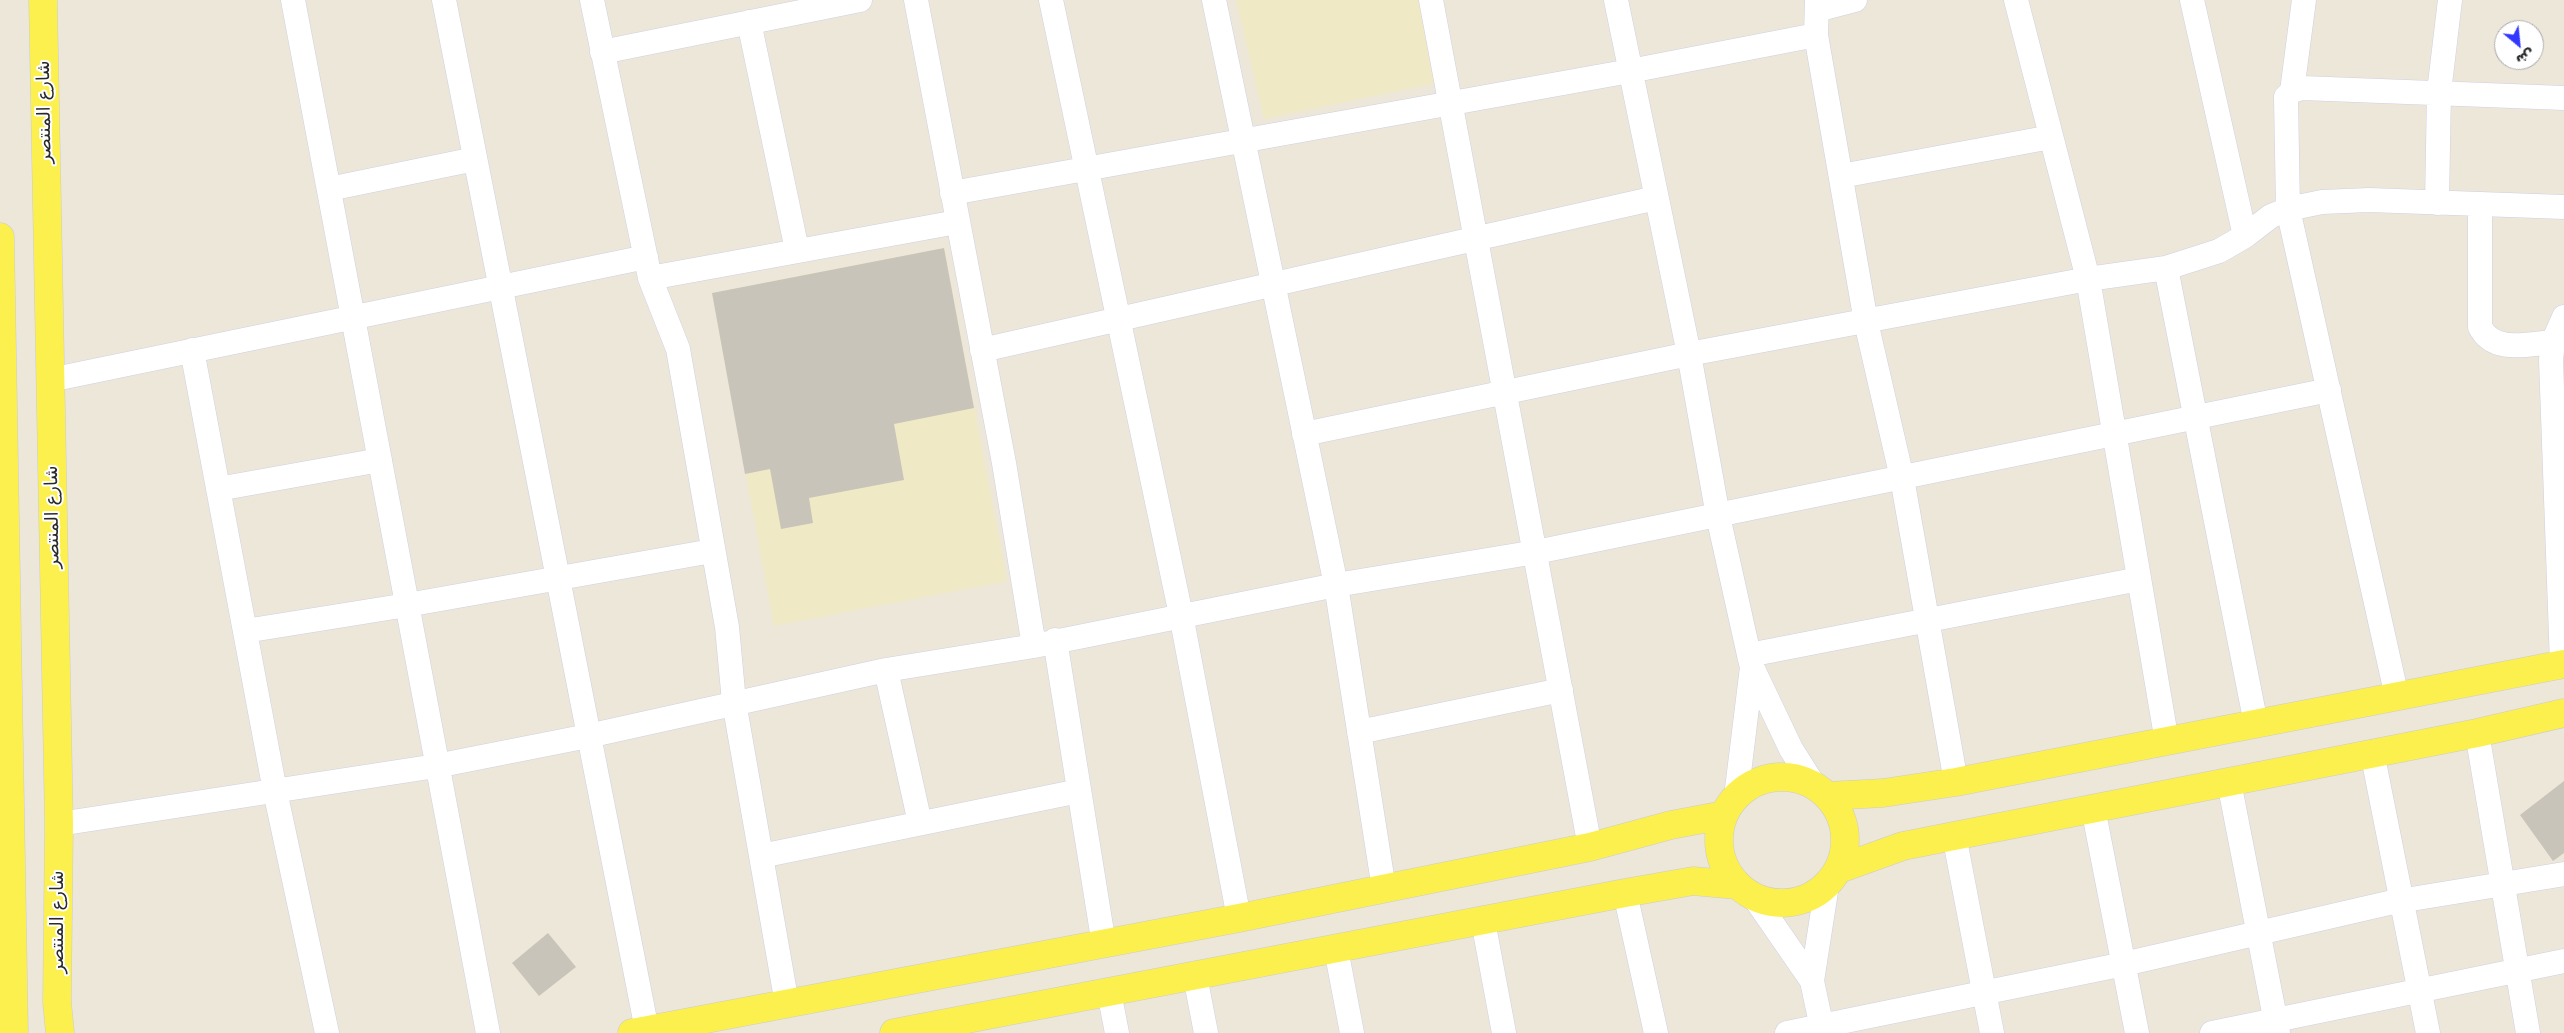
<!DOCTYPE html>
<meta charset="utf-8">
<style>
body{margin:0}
#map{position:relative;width:2564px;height:1033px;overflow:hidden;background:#ede7d9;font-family:"DejaVu Sans",Vazirmatn,sans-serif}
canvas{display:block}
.north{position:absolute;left:2494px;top:20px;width:50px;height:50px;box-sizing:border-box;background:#fff;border:1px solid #a9a9a9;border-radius:50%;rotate:152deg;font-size:14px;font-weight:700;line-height:20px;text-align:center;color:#292929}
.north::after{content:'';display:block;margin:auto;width:18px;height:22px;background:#3338ff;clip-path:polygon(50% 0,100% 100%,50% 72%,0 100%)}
</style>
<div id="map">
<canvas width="2564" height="1033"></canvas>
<div class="north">ش</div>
</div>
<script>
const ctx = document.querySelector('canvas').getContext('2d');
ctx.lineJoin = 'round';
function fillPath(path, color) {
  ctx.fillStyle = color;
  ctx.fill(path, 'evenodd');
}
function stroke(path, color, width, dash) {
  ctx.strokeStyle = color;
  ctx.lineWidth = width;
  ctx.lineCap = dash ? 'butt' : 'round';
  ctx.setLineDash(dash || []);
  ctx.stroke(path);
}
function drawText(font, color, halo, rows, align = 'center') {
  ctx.font = font + ' "DejaVu Sans",Vazirmatn,sans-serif';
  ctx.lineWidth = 4;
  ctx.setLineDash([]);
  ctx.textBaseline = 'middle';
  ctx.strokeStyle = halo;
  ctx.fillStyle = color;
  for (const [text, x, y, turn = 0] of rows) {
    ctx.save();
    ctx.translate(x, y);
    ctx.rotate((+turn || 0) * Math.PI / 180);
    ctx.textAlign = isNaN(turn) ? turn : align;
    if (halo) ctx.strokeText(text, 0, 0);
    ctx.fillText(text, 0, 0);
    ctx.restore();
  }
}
fillPath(new Path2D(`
 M1236 0H1424L1440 82 1264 119Z
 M944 248 1007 581 774 626 712 293Z`), '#f0e9c6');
fillPath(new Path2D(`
 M944 248 974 408 894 424 904 480 809 498 813 523 781 529 770 469 745 474 712 293Z
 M2564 781V853L2553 861 2520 815Z
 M548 933 576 967 539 996 512 963Z`), '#c8c4b9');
const minor = new Path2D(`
 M293 0 488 1033
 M444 0 647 1030
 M592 0 650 278 678 349 727 627 734 702 787 1004
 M916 0 1004 463 1034 646
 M1051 0 1181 615 1239 918
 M1214 0 1336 585 1384 889
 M1431 0 1590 847
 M1616 0 1689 354 1718 516 1749 655 1752 667 1791 749 1813 784
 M1817 0 1816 35 1866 322 1902 478 1956 782
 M2016 0 2088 279 2167 742
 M2192 0 2245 236
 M2304 0 2292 91 2286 97 2288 209 2397 697
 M1817 10 1855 0
 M749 22 797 250
 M602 52 860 0
 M2292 91 2302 88 2564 98
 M1841 176 2051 137
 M329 189 475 159
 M952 193 1630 71 1816 35
 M2437 203 2439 92 2450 0
 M2480 204V327C2494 354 2527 344 2553 342
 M2166 268 2256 724
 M650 278 957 222
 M192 350 275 791 327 1033
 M982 350 1656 198
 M50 380 646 257
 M1304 434 1689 354 2088 279 2166 268 2219 251 2245 236 2271 216 2288 209 2322 202 2369 200 2564 207
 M218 489 380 460
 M245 631 407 605 712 551
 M1055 640 1104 945
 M1749 655 2139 579
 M2562 664 2551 360 2553 342 2564 317
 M886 670 920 823
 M1359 732 1561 690
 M2477 733 2528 1033
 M2372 752 2428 1033
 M2229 782 2278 1033
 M1736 797 1752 667
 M2093 808 2137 1033
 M59 824 436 766 588 736 886 670 1034 646 1336 585 1536 552 2329 390
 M1954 835 1992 1033
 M761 856 1079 791
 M1625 893 1656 1033
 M1754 897 1812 981
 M1483 921 1504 1033
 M1336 949 1352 1033
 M1195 976 1206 1033
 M1109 992 1117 1033
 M1787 1033 2124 964 2393 902 2564 874
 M1823 1033 1812 981 1827 885
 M2212 1033 2564 961`);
const major = new Path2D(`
 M43 0 59 824 57 1002 60 1033
 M0 237 14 1033
 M1719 840a63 63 0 1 1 126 0a63 63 0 1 1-126 0Z
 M1828 796 1883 793 1956 782 2564 664
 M1839 869 1903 846 2477 733 2564 713
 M632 1033 1239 918 1590 847 1671 825 1724 815
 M894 1033 1625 893 1693 881 1737 885`);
stroke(minor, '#cecfe3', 25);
stroke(major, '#ccc', 29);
stroke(minor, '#fff', 24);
stroke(major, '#fcf04e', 28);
drawText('18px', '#292929', '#fff', [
 ["شارع المنتصر",45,112,-91],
 ["شارع المنتصر",53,517,-91],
 ["شارع المنتصر",58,922,-90]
]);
</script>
